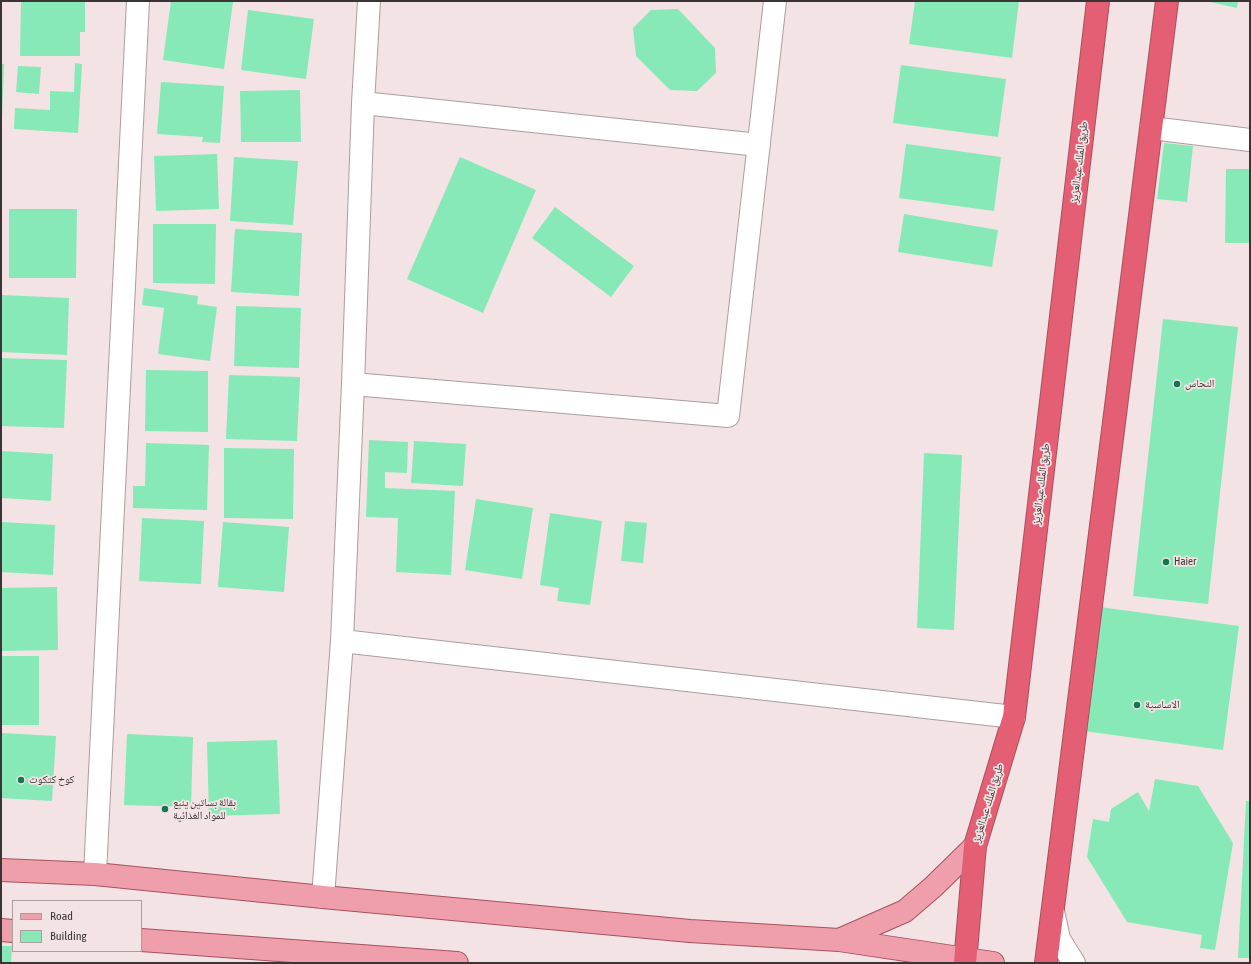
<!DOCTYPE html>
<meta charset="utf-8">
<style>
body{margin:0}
#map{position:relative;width:1251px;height:964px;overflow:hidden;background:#f3e3e4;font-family:"Asap Condensed",sans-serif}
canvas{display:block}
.frame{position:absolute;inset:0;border:2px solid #3a3434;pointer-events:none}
.legend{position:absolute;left:12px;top:900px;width:130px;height:52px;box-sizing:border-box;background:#f3e3e4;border:1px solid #a99d9e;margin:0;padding:5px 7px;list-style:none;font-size:12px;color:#3a3434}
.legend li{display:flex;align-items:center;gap:8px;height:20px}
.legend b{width:20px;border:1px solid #a99d9e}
</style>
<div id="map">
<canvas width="1251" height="964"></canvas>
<div class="frame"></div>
<ul class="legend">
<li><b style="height:5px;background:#ef9fac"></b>Road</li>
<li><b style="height:11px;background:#87e9b8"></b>Building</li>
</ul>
</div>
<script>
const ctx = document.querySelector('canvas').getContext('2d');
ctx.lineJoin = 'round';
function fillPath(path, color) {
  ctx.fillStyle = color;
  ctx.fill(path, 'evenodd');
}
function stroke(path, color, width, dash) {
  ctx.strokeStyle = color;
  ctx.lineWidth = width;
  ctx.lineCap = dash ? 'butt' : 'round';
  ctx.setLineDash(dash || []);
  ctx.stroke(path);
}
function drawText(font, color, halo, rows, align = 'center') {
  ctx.font = font + ' "Asap Condensed","Noto Naskh Arabic",sans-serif';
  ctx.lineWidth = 3.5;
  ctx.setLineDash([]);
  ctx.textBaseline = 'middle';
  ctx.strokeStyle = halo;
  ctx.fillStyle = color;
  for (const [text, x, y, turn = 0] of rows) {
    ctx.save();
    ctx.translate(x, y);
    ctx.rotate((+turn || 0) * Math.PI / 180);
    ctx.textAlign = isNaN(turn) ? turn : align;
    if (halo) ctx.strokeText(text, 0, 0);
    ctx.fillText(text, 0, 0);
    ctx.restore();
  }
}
fillPath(new Path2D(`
 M21 1H85V32H80V56H20Z
 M171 1H225L233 2 224 69 163 60Z
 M915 1H1019L1012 58 909 44Z
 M1206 1H1238L1237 8Z
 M678 9 715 48 716 73 697 91 670 90 636 56 633 28 651 10Z
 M248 10 314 19 306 79 241 70Z
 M75 63 82 64 78 133 14 129 15 108 50 110V91L74 92Z
 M1 64H4L2 121H1Z
 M901 65 1006 79 998 137 893 123Z
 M18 66 41 67 39 94 16 92Z
 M161 82 224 86 220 143 202 142 203 137 157 134Z
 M300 90 301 142H241L240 91Z
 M1164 143 1193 146 1187 202 1157 199Z
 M906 144 1001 157 994 211 899 198Z
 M217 154 219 209 156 211 154 156Z
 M234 157 298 161 293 225 230 221Z
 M460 157 536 190 483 313 407 279Z
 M1226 169H1250V243H1225Z
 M555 207 634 266 611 297 532 238Z
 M9 209H77L76 278H9Z
 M904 214 998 230 992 267 898 252Z
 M153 224H216L215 284 153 283Z
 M235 229 302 233 299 296 231 292Z
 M144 288 198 296 197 304 217 307 210 361 158 354 164 308 142 305Z
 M2 295 69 298 67 355 1 352Z
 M236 306 301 308 299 368 234 366Z
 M1163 319 1238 327 1208 604 1133 596Z
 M1 358 67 360 64 428 1 426Z
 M146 370 208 371V432L145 431Z
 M229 375 300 377 297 441 226 439Z
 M369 440 408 442 407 473 385 472V488L455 491 451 575 396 572 398 518 366 517Z
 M414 441 466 444 463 486 411 483Z
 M146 443 209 445 207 510 133 508V486H145Z
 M224 448 294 449 293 519 224 518Z
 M1 451 53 454 51 501 1 498Z
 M924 453 962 455 954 630 917 628Z
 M476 499 533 508 522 579 465 570Z
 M550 513 602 521 590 605 557 601 559 588 540 585Z
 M142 518 204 521 201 584 139 581Z
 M625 521 647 523 643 563 621 561Z
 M1 522 55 525 53 575 1 572Z
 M223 522 289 527 284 592 218 587Z
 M57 587 58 650 1 651V588Z
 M1100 607 1239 626 1223 750 1084 731Z
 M1 656H39V725H1Z
 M1 733 56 736 52 801 1 798Z
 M127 734 193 737 191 807 124 805Z
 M277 740 280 814 209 816 207 742Z
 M1155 779 1198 786 1233 843 1215 950 1200 948 1202 935 1127 922 1087 857 1093 819 1109 822 1111 809 1138 792 1149 811Z
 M1246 801H1250V958H1238Z
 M1 946H12L11 963H1Z`), '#87e9b8');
const minor = new Path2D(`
 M363 103 759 145
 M1151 128 1250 140
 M353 384 363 103 369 1
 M342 641 1014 717
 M95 874 138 1
 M323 897 342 641 353 384 728 416 775 1
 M1053 911 1059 939 1074 963`);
const major = new Path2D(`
 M1 870 95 874 323 897 690 931 839 940 993 963
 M1 930 13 931
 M141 940 457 963
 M839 940 905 911 933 887 975 846`);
const highway = new Path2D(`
 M965 963 975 846 1014 717 1098 1
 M1046 963 1167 1`);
stroke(minor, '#ac9d9e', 24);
stroke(major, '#a9505e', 24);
stroke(highway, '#a9505e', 24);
stroke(minor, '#fff', 22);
stroke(major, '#ef9fac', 22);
stroke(highway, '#e55f74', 22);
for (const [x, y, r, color] of [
 [1177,384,4,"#117851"],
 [1166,562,4,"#117851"],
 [1137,705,4,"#117851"],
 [21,780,4,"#117851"],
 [165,809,4,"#117851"]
]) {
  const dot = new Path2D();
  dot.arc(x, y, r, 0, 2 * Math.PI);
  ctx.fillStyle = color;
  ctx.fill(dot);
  stroke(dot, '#f3e3e4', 1.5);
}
drawText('11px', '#3a3434', '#f3e3e4', [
 ["طريق الملك عبدالعزيز",1079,162,-83],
 ["طريق الملك عبدالعزيز",1041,484,-83],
 ["طريق الملك عبدالعزيز",988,803,-73]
]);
drawText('11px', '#3a3434', '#f3e3e4', [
 ["النحاس",1185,384],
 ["Haier",1174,562],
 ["الاساسية",1145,705],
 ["كوخ كتكوت",29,780],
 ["بقالة بساتين ينبع",173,803],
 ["للمواد الغذائية",173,816]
], 'left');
</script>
